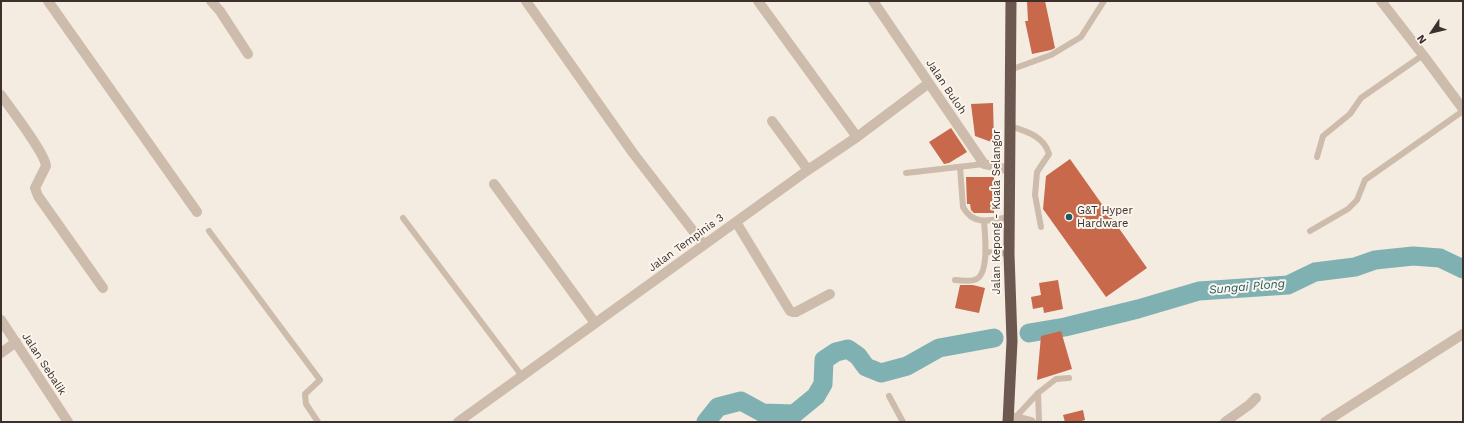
<!DOCTYPE html>
<style>
body{margin:0}
#map{position:relative;width:1464px;height:423px;overflow:hidden;background:#f4ebe1;font-family:"Work Sans",sans-serif}
canvas{display:block}
.frame{position:absolute;inset:0;border:2px solid #3b302b;pointer-events:none}
.north{position:absolute;left:1412px;top:12px;width:40px;height:40px;-webkit-text-stroke:3px #fbf5ee;paint-order:stroke;rotate:235deg;font-size:11px;font-weight:700;line-height:16px;text-align:center;color:#3b302b}
.north::after{content:'';display:block;margin:auto;width:14px;height:18px;background:#3b302b;clip-path:polygon(50% 0,100% 100%,50% 72%,0 100%)}
</style>
<div id="map">
<canvas width="1464" height="423"></canvas>
<div class="frame"></div>
<div class="north">N</div>
</div>
<script>
const ctx = document.querySelector('canvas').getContext('2d');
ctx.lineJoin = 'round';
function stroke(path, color, width, dash) {
  ctx.strokeStyle = color;
  ctx.lineWidth = width;
  ctx.lineCap = dash ? 'butt' : 'round';
  ctx.setLineDash(dash || []);
  ctx.stroke(path);
}
function fillPath(path, color) {
  ctx.fillStyle = color;
  ctx.fill(path, 'evenodd');
}
function drawText(font, color, halo, rows, align = 'center') {
  ctx.font = font + ' "Work Sans",sans-serif';
  ctx.lineWidth = 4;
  ctx.setLineDash([]);
  ctx.textBaseline = 'middle';
  ctx.strokeStyle = halo;
  ctx.fillStyle = color;
  for (const [text, x, y, turn = 0] of rows) {
    ctx.save();
    ctx.translate(x, y);
    ctx.rotate((+turn || 0) * Math.PI / 180);
    ctx.textAlign = isNaN(turn) ? turn : align;
    if (halo) ctx.strokeText(text, 0, 0);
    ctx.fillText(text, 0, 0);
    ctx.restore();
  }
}
stroke(new Path2D(`
 M1029 333 1065 327 1138 309 1199 291 1288 285 1315 272 1355 267 1375 260 1413 256 1440 258 1463 269
 M706 422 718 407 741 401 763 413 794 414 816 396 823 384 824 360 836 352 848 349 858 356 866 367 881 373 907 366 939 348 994 338`), '#7fb0b2', 19);
fillPath(new Path2D(`
 M1027 1H1045L1055 48 1051 50 1032 54 1025 21H1028Z
 M993 103 994 143 975 136 971 104Z
 M951 128 967 152 949 163 944 164 929 142Z
 M1070 159 1147 268 1106 297 1043 209 1046 176Z
 M966 177H994V213H974L971 210 970 204H967Z
 M1058 280 1063 309 1044 313 1043 307 1033 309 1031 297 1041 295 1039 283Z
 M960 285H973L985 288 979 313 955 308Z
 M1061 331 1072 369 1037 380 1041 336Z
 M1083 410 1085 420 1078 422H1065L1063 415Z`), '#c8694b');
stroke(new Path2D(`
 M1010 70 1051 55 1081 37 1104 1
 M1010 126C1026 131 1044 136 1049 154L1037 172 1035 195 1041 227
 M1317 157 1323 136 1350 114 1361 98 1423 55
 M960 167 963 207C974 227 992 220 1009 217
 M906 173 984 164
 M403 218 522 376
 M209 231 320 380 305 394 306 404 318 422
 M1310 231 1348 209 1357 200 1365 180 1463 111
 M986 252 1009 254
 M955 280C961 280 968 282 974 280 990 277 985 234 984 222
 M1038 393 1039 422
 M889 396 903 422
 M1015 418 1038 393 1056 379 1069 378`), '#cdbbac', 6);
stroke(new Path2D(`
 M48 1 197 212
 M211 1 220 11 248 54
 M526 1 633 153 704 245
 M758 1 857 137
 M873 1 984 164 1010 170
 M1381 1 1423 55 1463 109
 M1 95C10 108 45 153 46 166L35 188 38 196 103 288
 M772 121 808 170
 M494 184 595 323
 M736 222 790 311 793 312H796L830 294
 M1 320 68 422
 M1 353 16 342
 M1008 416 1031 422
 M458 422 808 170 857 137 929 83
 M1225 422 1249 405 1256 398
 M1325 422 1463 334`), '#cdbbac', 10);
stroke(new Path2D(`
 M1008 422 1012 341 1009 254 1011 1`), '#6c584f', 11);
for (const [x, y, r, color] of [
 [1069,217,4,"#1f5a5e"]
]) {
  const dot = new Path2D();
  dot.arc(x, y, r, 0, 2 * Math.PI);
  ctx.fillStyle = color;
  ctx.fill(dot);
  stroke(dot, '#fbf5ee', 1.5);
}
drawText('11px', '#3b302b', '#fbf5ee', [
 ["Jalan Buloh",946,87,56],
 ["Jalan Kepong - Kuala Selangor",997,212,-90],
 ["Jalan Tempinis 3",686,243,-36],
 ["Jalan Sebalik",44,364,57]
]);
drawText('11px', '#3b302b', '#fbf5ee', [
 ["G&T Hyper",1077,211],
 ["Hardware",1077,224]
], 'left');
drawText('italic 12px', '#1f5a5e', '#fbf5ee', [
 ["Sungai Plong",1247,287,-5]
]);
</script>
